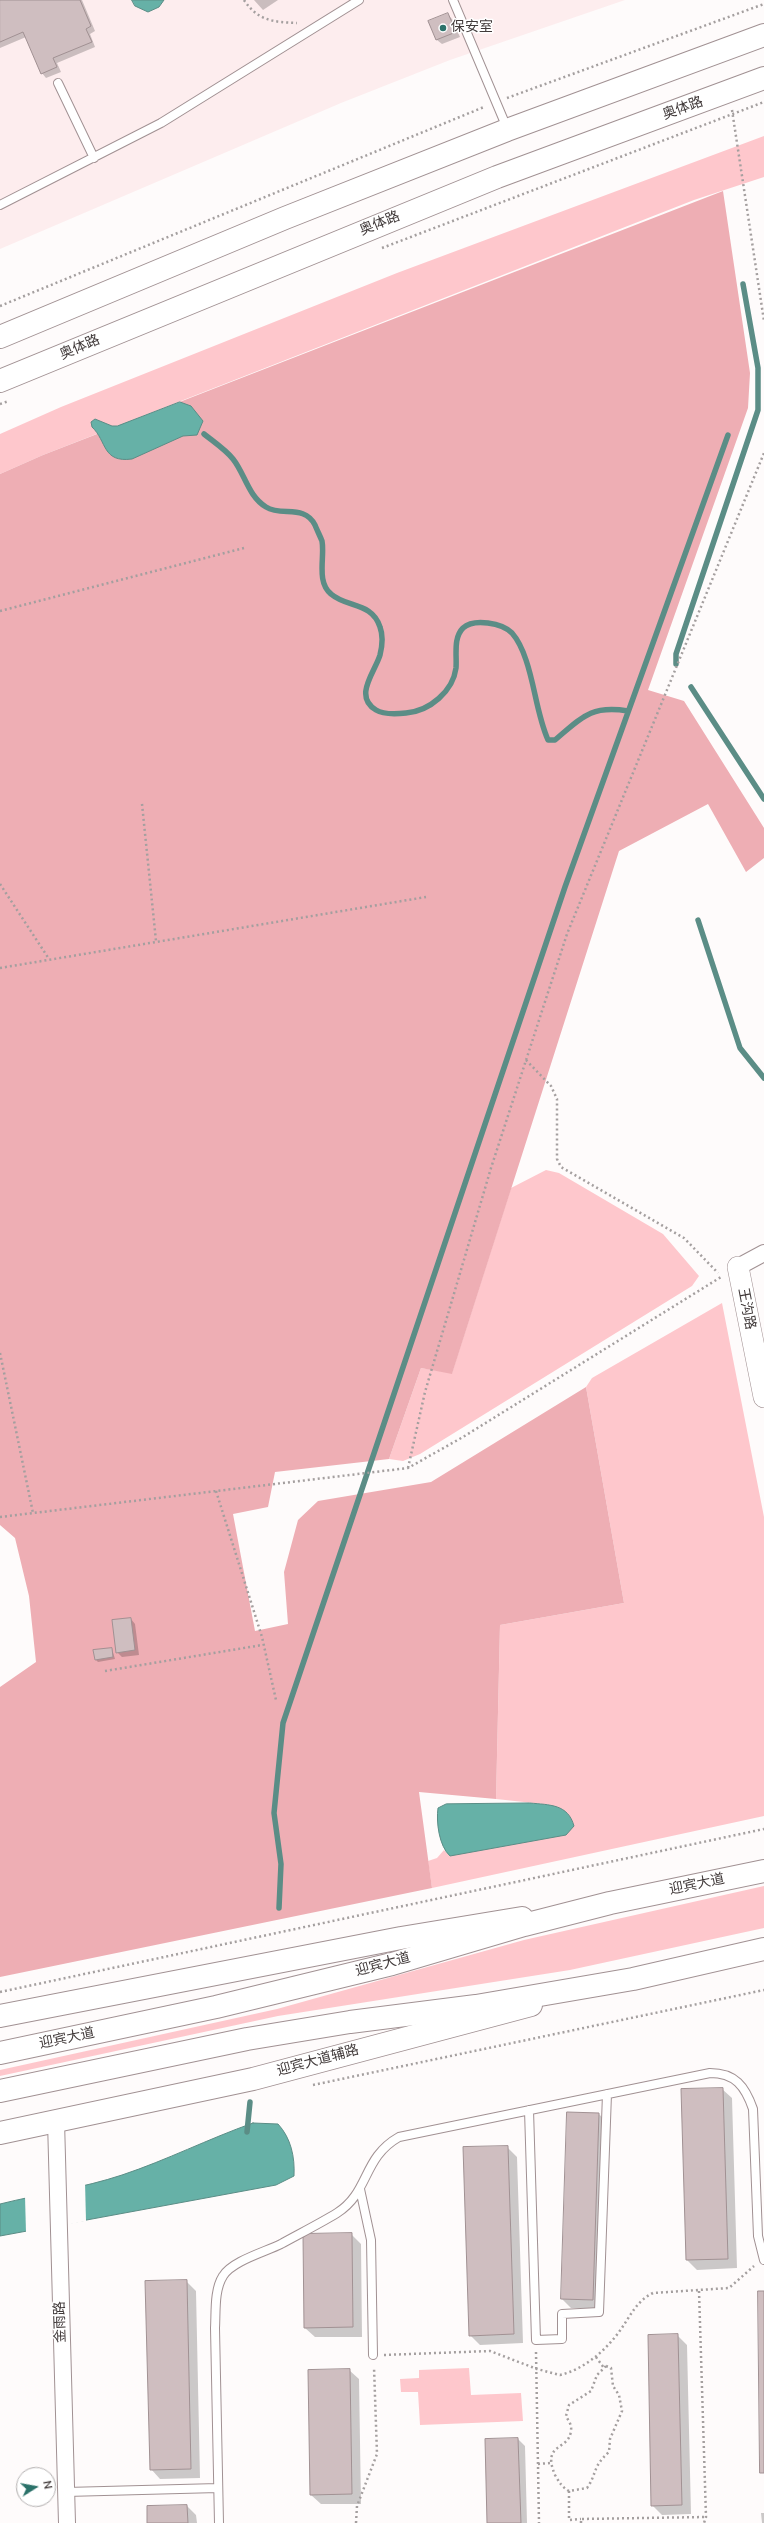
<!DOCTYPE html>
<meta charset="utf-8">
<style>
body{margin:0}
#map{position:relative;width:764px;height:2523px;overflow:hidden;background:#fefbfb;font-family:"Nunito Sans",sans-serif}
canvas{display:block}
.north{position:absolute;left:16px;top:2467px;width:40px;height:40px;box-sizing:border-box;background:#fff;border:1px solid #b3b0b0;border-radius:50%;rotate:79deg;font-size:11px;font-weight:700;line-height:16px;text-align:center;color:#413a3a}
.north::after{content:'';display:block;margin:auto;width:14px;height:18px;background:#2b726a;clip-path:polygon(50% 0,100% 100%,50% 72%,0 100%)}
</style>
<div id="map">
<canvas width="764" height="2523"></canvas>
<div class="north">N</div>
</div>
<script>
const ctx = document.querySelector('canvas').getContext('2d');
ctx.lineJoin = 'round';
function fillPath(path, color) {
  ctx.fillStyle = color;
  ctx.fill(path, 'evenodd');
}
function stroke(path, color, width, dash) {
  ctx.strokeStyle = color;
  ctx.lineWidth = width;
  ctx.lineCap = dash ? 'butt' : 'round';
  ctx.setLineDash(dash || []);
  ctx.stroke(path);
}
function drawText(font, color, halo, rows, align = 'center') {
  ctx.font = font + ' "Nunito Sans","Noto Sans SC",sans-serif';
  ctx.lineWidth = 3;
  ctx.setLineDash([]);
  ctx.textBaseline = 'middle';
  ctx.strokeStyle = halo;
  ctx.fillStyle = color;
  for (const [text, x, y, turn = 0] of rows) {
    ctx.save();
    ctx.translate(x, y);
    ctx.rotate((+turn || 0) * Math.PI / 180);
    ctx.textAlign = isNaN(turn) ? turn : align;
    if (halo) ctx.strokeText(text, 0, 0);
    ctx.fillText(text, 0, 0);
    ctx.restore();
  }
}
fillPath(new Path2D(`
 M0 0H625L450 60 341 103 0 249Z`), '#fdedee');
fillPath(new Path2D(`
 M764 136V177L694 200 43 455 0 474V434L61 407 397 273Z
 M546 1170 559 1173 663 1234 699 1276 692 1286 420 1454 403 1461 389 1459 421 1368 452 1373 511 1188Z
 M722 1303 764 1517V1816L432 1888 428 1861 437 1858 444 1850 450 1856 552 1805 496 1799 500 1625 624 1603 586 1387 592 1378Z
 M764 1886V1928L570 1970 278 2016 0 2076V2070L277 2009 524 1940Z
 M469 2368 471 2395 521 2393 523 2421 420 2425 418 2392H401L400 2379 419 2378V2370Z`), '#fec7cc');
fillPath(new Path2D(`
 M723 191 750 373 748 408 648 690 684 701 764 828V858L746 872 708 804 619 851 452 1374 421 1368 389 1459 275 1472 268 1507 233 1514 255 1631 288 1624 284 1572 298 1520 318 1501 431 1482 586 1387 624 1603 500 1625 496 1799 419 1792 432 1888 0 1977V1687L36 1662 29 1596 15 1538 0 1525V474L43 455Z`), '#eeaeb4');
const water = new Path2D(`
 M132 0H164L159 7 148 12 135 6Z
 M180 402 191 406 203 421 197 435 183 436 132 459C102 463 107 441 92 427L91 422 95 419 112 426H117Z
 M530 1803C550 1805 568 1804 574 1826L566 1835 450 1856C439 1846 436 1822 438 1808L446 1804Z
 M253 2123 278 2124C291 2138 295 2157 294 2176L276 2185 0 2236V2204C40 2194 83 2188 122 2175 167 2160 208 2139 253 2123Z`);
fillPath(water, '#66b1a7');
stroke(water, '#5b8d86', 1);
fillPath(new Path2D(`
 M85 2182 86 2221 26 2233 25 2196Z`), '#fefbfb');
fillPath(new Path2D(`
 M0 0H82L95 31 90 34 95 47 57 63 61 72 46 78 42 73 26 37 0 48Z
 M254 0H278L263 10Z
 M447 14 452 19 460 37 442 44 437 40 430 22Z
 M131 1619 135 1624 139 1655 122 1657 117 1652Z
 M112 1649 115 1659 98 1662 96 1660 94 1651Z
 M722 2089 732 2098 737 2268 697 2270 687 2260 682 2090Z
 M599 2114 608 2124 602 2309 571 2308 562 2299Z
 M507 2147 517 2157 523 2343 480 2345 470 2335Z
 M351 2234 361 2244 362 2337H315L305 2328Z
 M186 2281 196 2291 200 2478 160 2479 151 2469Z
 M677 2335 687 2345 691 2514 662 2515 652 2505Z
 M349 2370 359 2379 361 2504H321L311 2495Z
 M518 2439 525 2446 527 2523H488Z
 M187 2506 196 2515 197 2523H148Z
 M761 2513H764V2523H762Z`), '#0003');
stroke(new Path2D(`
 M204 434C214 442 226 450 233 459 245 474 248 496 266 507 282 517 304 504 315 525 317 530 320 536 322 541 325 557 316 582 331 594 347 608 372 602 380 627 383 635 382 647 380 655 375 672 353 696 376 710 384 715 397 714 406 713 430 711 453 691 456 668 457 655 453 638 463 628 474 618 502 623 512 633 519 641 523 651 526 660 535 686 537 715 548 740H555C582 717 591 705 628 711
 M676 664V654L758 410V368L743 284
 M691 687 764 799
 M698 920 740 1048 764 1078
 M279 1908 281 1864 274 1813 283 1723 565 887 728 435
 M247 2132 250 2102`), '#5b8d86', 5.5);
const building = new Path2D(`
 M0 0H80L91 26 86 29 92 42 53 58 57 67 41 74 23 32 0 42Z
 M448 13 456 32 436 40 428 21Z
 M131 1618 135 1650 116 1653 112 1620Z
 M112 1648 113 1657 95 1660 93 1650Z
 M723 2088 728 2259 686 2260 681 2089Z
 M567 2112 599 2113 593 2300 561 2299Z
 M508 2146 514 2334 469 2336 463 2147Z
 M352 2233 353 2327 304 2328 303 2234Z
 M187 2280 191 2469 150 2470 145 2281Z
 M758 2291H764V2473H760Z
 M678 2334 682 2505 651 2506 648 2335Z
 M350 2369 352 2494 310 2495 308 2370Z
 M518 2438 521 2523H487L485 2439Z
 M187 2505 188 2523H147V2506Z`);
fillPath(building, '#cfbec0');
stroke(building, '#a19193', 1);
const service = new Path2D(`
 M453 0 507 128
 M58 83 94 158
 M0 205 161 123 359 0
 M529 2110 536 2340 562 2339V2314L599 2312 607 2094
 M360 2189 371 2240 373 2355
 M66 2492 218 2488
 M219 2523 215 2328C216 2312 214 2290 223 2276 232 2261 265 2252 281 2244 299 2234 319 2224 337 2213 370 2192 362 2158 399 2137L710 2073C735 2073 745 2086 753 2109L758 2236 764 2260`);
const minor = new Path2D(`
 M738 1267 764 1253
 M56 2121 67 2523`);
const tertiary = new Path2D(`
 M738 1267 764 1397`);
const secondary = new Path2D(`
 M0 337 285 218 507 130 764 35
 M0 381 497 177 764 78`);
const primary = new Path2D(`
 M0 2016 401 1938 522 1918
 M0 2133 253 2079 531 2005`);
const trunk = new Path2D(`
 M0 2053 216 2007 392 1964 524 1925 610 1903 764 1871
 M0 2091 247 2039 350 2022 476 2006 633 1979 764 1949`);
stroke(service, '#a19193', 10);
stroke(minor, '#a19193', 18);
stroke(tertiary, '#a19193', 22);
stroke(secondary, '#a19193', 24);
stroke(primary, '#a19193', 24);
stroke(trunk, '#a19193', 24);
stroke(new Path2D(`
 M244 0C258 21 273 22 297 23
 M507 98 764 4
 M732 110 764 321
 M382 248 764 102
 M0 306 484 107
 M0 404 9 401
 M0 611 244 548
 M142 804 156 941
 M0 884 49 959
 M0 968 426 897
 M526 1060 551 1086 557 1099V1159L561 1167 684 1238 718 1273
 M0 1353 33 1513
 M408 1468 425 1392 491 1168 567 934 764 453
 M216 1491 262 1637 276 1700
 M0 1517 408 1468 463 1437 721 1277
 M105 1671 262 1645
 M0 1992 764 1829
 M313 2085 764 1990
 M699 2291 706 2517 704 2523
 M536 2352 539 2523
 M384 2355 490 2351 537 2369 560 2375C584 2369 604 2352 619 2332 630 2317 636 2301 653 2293L729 2288 754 2266
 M596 2357 604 2368
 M606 2366 611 2368 613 2386 619 2395 622 2411 610 2439 609 2452C592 2467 597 2474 587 2488L569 2491C562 2487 559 2482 555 2475 541 2442 570 2451 571 2430 572 2425 568 2420 566 2416L569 2405 591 2391 597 2375Z
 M538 2464 550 2463
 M569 2491V2520L581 2519
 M356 2523 357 2506 377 2454 374 2367
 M581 2523V2519L706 2517`), '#a49f9f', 2.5, [2, 3]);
stroke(service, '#fff', 8);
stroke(minor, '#fff', 16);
stroke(tertiary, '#fff', 21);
stroke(secondary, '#fff', 22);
stroke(primary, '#fff', 22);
stroke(trunk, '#fff', 22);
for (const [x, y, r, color] of [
 [443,28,4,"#2b726a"]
]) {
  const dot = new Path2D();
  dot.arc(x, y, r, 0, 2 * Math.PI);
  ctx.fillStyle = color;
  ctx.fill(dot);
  stroke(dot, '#fff', 1.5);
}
drawText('14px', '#413a3a', '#fff', [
 ["保安室",451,28]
], 'left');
drawText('14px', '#413a3a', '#fff', [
 ["奥体路",683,109,-20],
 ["奥体路",380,224,-22],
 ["奥体路",80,348,-23],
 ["王沟路",746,1309,79],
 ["迎宾大道",697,1885,-12],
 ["迎宾大道",383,1965,-15],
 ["迎宾大道",67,2039,-12],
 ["迎宾大道辅路",318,2061,-15],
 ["金雨路",61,2322,-92]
]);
</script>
